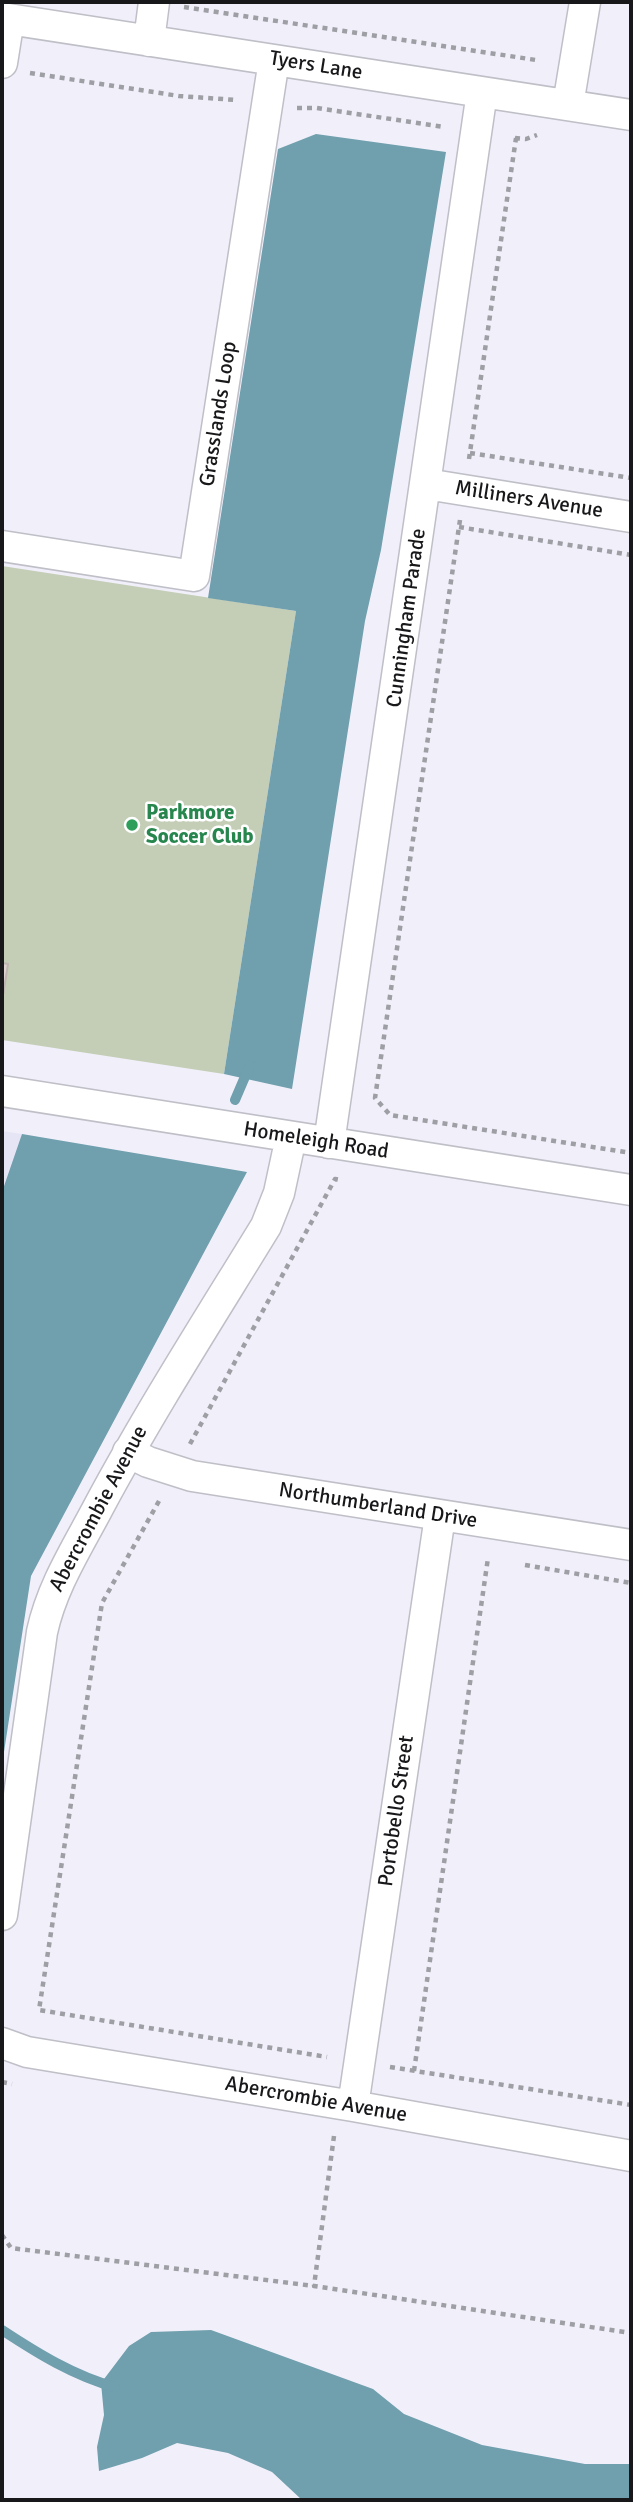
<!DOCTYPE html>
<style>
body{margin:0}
#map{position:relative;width:633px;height:2502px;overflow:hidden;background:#f1f0fa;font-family:Signika,sans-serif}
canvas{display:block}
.frame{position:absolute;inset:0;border:4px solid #18181b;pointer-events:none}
</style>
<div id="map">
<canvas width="633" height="2502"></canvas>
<div class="frame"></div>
</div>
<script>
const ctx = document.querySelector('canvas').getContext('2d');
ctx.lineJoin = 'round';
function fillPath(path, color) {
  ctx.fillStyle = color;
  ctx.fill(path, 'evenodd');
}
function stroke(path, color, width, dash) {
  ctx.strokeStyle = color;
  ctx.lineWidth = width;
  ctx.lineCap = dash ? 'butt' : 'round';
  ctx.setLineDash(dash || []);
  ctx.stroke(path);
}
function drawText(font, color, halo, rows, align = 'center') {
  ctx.font = font + ' Signika,sans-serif';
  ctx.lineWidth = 5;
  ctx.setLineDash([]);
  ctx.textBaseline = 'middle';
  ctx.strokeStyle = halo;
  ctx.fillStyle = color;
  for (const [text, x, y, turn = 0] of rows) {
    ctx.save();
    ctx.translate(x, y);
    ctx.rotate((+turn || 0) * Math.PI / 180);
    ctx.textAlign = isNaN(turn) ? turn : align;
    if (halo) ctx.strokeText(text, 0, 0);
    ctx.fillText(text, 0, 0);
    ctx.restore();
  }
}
fillPath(new Path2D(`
 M2 1131 22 1134 2 1262Z`), '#e6e5f6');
fillPath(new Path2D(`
 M2 566 296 611 224 1074 2 1040Z`), '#c4ceb7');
fillPath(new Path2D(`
 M316 134 446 152 381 550 365 621 292 1089 224 1074 296 611 208 598 278 149Z
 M22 1134 247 1172 31 1576 2 1765V1192Z
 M211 2330 373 2389 404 2414 482 2445 585 2464H631V2500H302L272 2472 228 2453 177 2443 142 2458 99 2471 97 2447 104 2415 101 2383 129 2346 151 2332Z`), '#709fad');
stroke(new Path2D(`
 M235 1100 250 1065
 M2 2330C37 2353 74 2376 115 2387`), '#709fad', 10);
const building = new Path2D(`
 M2 963 8 964 2 1002Z`);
fillPath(building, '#ded3d0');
stroke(building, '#c0b5b2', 2);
const minor = new Path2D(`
 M2 18 631 115
 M149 41 154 2
 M2 63 9 19
 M568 105 585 2
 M426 484 631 517
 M2 546 194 576 274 60
 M2 1091 631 1190
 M329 1143 482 92
 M128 1452 148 1462 192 1476 631 1545
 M2 1915 42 1632C52 1586 77 1548 99 1506 150 1411 209 1319 266 1226L279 1193 291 1137
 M2 2043 27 2052 353 2106 631 2156
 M353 2106 440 1516`);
stroke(minor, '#bfbfc8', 33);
stroke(new Path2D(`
 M184 7 536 60
 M30 73 179 96 236 100
 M297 108H317L444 127
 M515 138 526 139 537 135
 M470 453 631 478
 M469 459 516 138
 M460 520 375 1098 390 1115 631 1153
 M459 527 631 555
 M190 1444 335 1179 340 1180
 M159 1501 102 1603 39 2010 327 2057
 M525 1565 631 1583
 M390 2067 631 2105
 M414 2071 488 1558
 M2 2082 12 2084
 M334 2136 314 2286 631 2333
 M2 2235 11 2248 314 2286`), '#9e9ea5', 4.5, [5, 5]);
stroke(minor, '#fff', 30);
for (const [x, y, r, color] of [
 [132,825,7,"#2e9e5b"]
]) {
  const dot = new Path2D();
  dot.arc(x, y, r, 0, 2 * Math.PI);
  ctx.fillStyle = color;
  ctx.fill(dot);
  stroke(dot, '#fff', 2.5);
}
drawText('21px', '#18181b', '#fff', [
 ["Tyers Lane",316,66,9],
 ["Grasslands Loop",219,414,-81],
 ["Milliners Avenue",529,500,9],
 ["Cunningham Parade",407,618,-82],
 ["Homeleigh Road",316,1141,9],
 ["Northumberland Drive",378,1506,9],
 ["Abercrombie Avenue",99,1509,-62],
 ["Portobello Street",397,1811,-82],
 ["Abercrombie Avenue",316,2100,10]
]);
drawText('bold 21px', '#27864d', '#fff', [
 ["Parkmore",146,813],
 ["Soccer Club",146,837]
], 'left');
</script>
